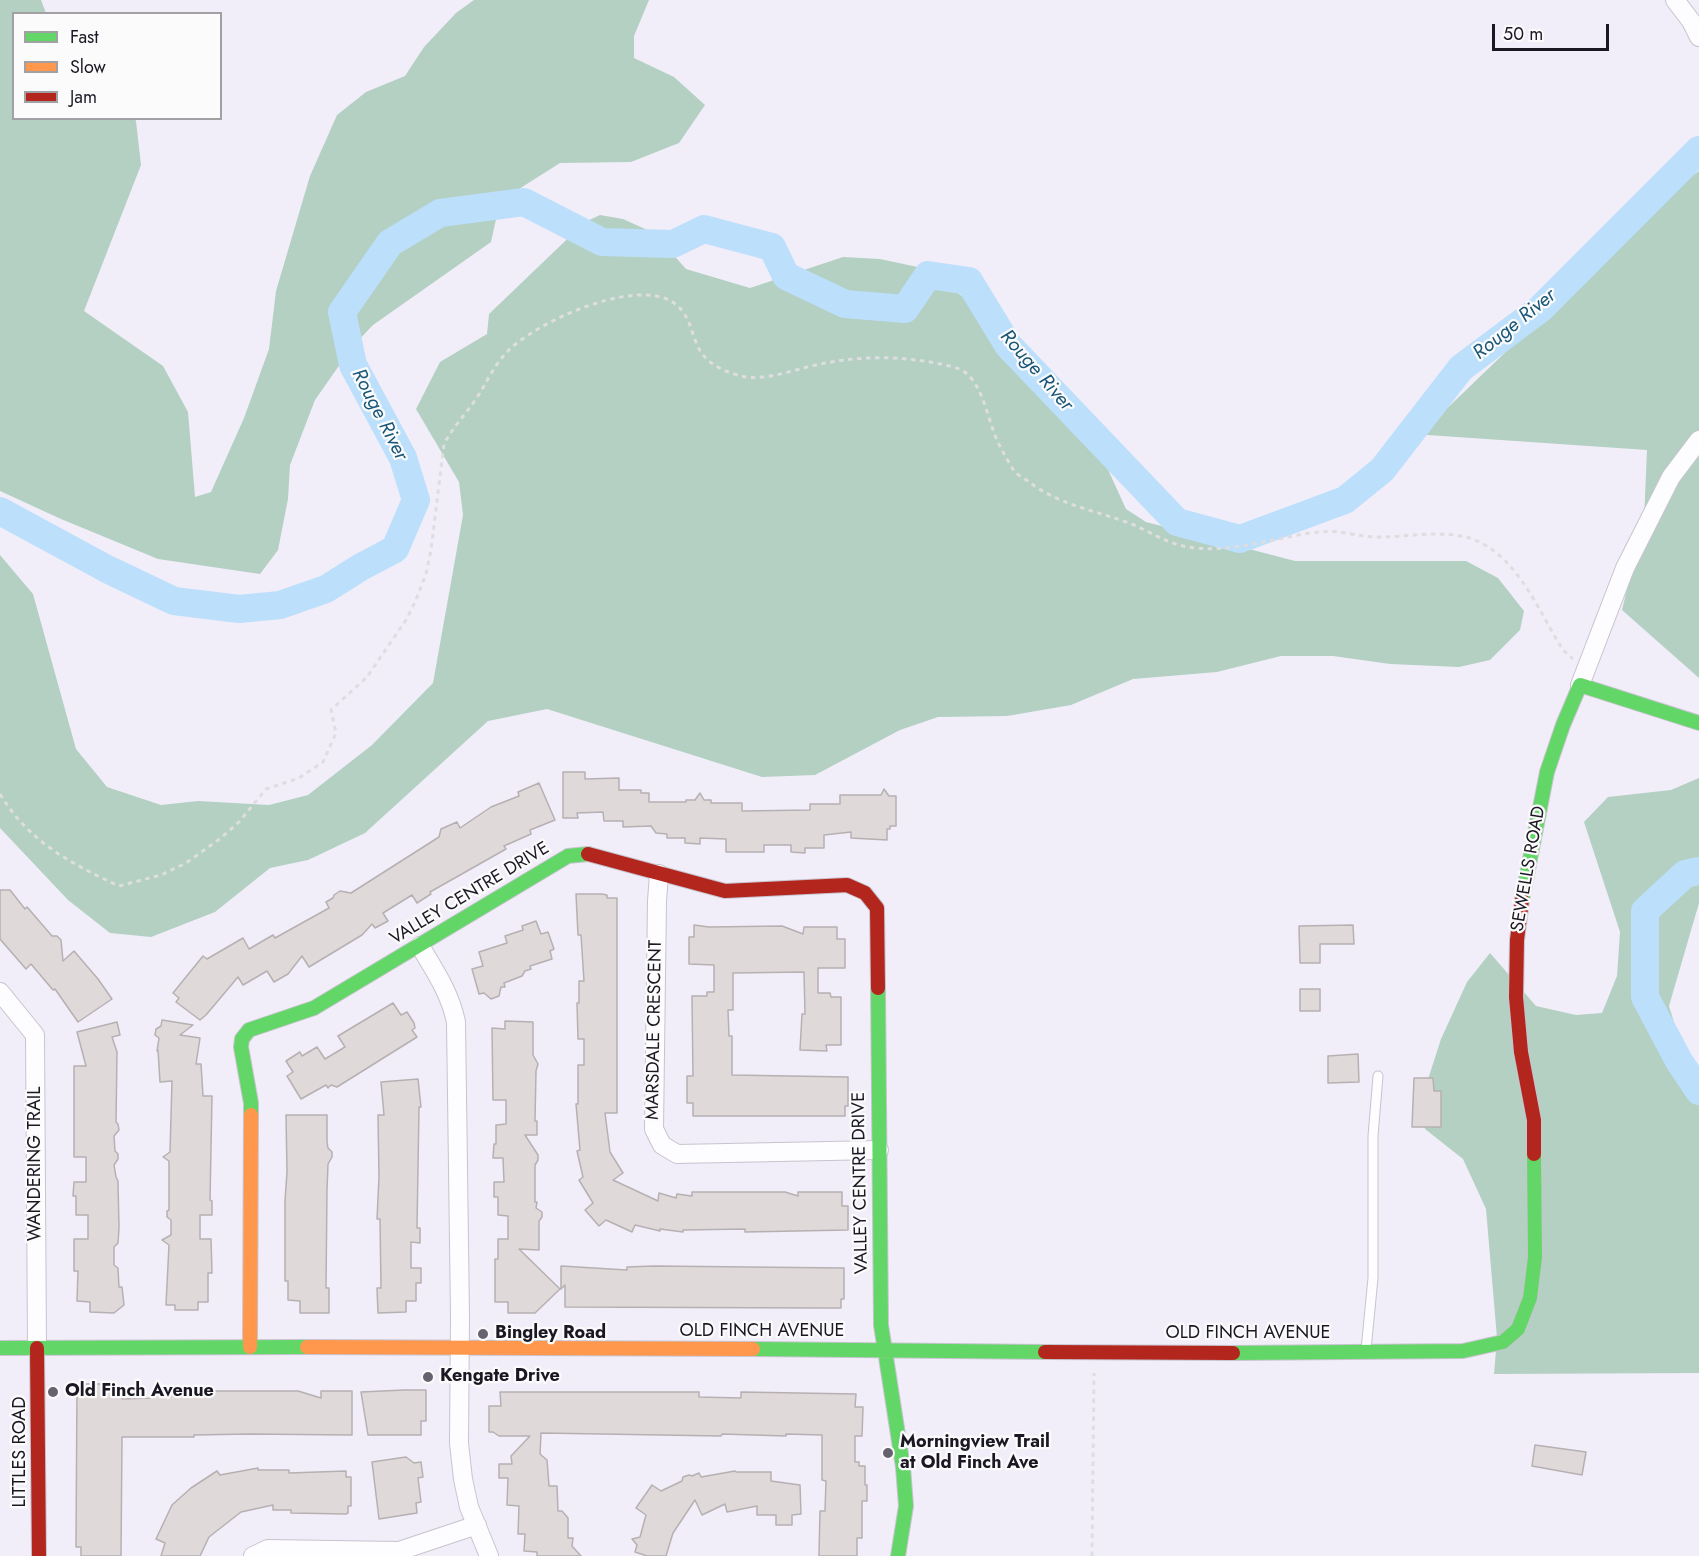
<!DOCTYPE html>
<style>
body{margin:0}
#map{position:relative;width:1699px;height:1556px;overflow:hidden;background:#f1eef9;font-family:Jost,sans-serif}
canvas{display:block}
.legend{position:absolute;left:12px;top:12px;width:210px;height:108px;box-sizing:border-box;background:#fbfbfb;border:2px solid #a1a0a5;margin:0;padding:8px 10px;list-style:none;font-size:18px;color:#1b1723}
.legend li{display:flex;align-items:center;gap:12px;height:30px}
.legend b{width:30px;border:2px solid #a1a0a5}
.scale{position:absolute;left:1492px;top:24px;width:117px;height:27px;box-sizing:border-box;border:3px solid #1b1723;border-top:0;padding-left:8px;font-size:18px;line-height:21px;white-space:nowrap;color:#1b1723;-webkit-text-stroke:4px #fbfbfb;paint-order:stroke}
</style>
<div id="map">
<canvas width="1699" height="1556"></canvas>
<ul class="legend">
<li><b style="height:8px;background:#63d668"></b>Fast</li>
<li><b style="height:8px;background:#ff974d"></b>Slow</li>
<li><b style="height:8px;background:#b3261e"></b>Jam</li>
</ul>
<div class="scale">50 m</div>
</div>
<script>
const ctx = document.querySelector('canvas').getContext('2d');
ctx.lineJoin = 'round';
function fillPath(path, color) {
  ctx.fillStyle = color;
  ctx.fill(path, 'evenodd');
}
function stroke(path, color, width, dash) {
  ctx.strokeStyle = color;
  ctx.lineWidth = width;
  ctx.lineCap = dash ? 'butt' : 'round';
  ctx.setLineDash(dash || []);
  ctx.stroke(path);
}
function drawText(font, color, halo, rows, align = 'center') {
  ctx.font = font + ' Jost,sans-serif';
  ctx.lineWidth = 4.5;
  ctx.setLineDash([]);
  ctx.textBaseline = 'middle';
  ctx.strokeStyle = halo;
  ctx.fillStyle = color;
  for (const [text, x, y, turn = 0] of rows) {
    ctx.save();
    ctx.translate(x, y);
    ctx.rotate((+turn || 0) * Math.PI / 180);
    ctx.textAlign = isNaN(turn) ? turn : align;
    if (halo) ctx.strokeText(text, 0, 0);
    ctx.fillText(text, 0, 0);
    ctx.restore();
  }
}
fillPath(new Path2D(`
 M0 0H41L46 13 14 14V118H134L136 121 141 165 84 311 163 366 188 412 195 497 211 492 244 418 269 349 276 291 310 176 337 115 366 92 405 76 424 47 456 13 474 0H649L634 36V58L674 77 705 105 679 143 631 162 560 163 500 201 491 242 373 325 352 347 315 400 290 465 288 499 278 550 260 574 158 559 61 519 0 491Z
 M1699 171V678L1622 610 1644 520 1647 450 1413 434 1436 419 1678 186Z
 M600 215 623 219 654 233 686 269 750 288 843 257 880 259 927 269 967 300 1035 386 1100 452 1126 509 1146 522 1295 561H1466L1498 578 1524 611 1520 630 1490 660 1459 667 1390 664 1333 656H1281L1217 672 1133 679 1071 705 1007 716 938 717 900 730 815 775 762 777 547 709 488 721 365 833 308 860 270 868 215 912 151 937 110 933 68 900 0 828V555L33 594 76 749 107 787 161 805 198 801 269 805 308 795 372 745 433 683 463 515 459 482 416 409 440 362 487 334 489 314 585 222Z
 M1699 778V903L1669 1006 1693 1084 1699 1094V1373L1494 1374 1497 1338 1486 1209 1463 1159 1425 1129 1420 1104 1441 1039 1467 982 1490 953 1536 1006 1576 1015 1602 1013 1617 976 1620 932 1584 822 1608 797 1671 790Z`), '#b3d0c3');
stroke(new Path2D(`
 M0 511 107 569 174 601 239 609 280 605 326 589 361 567 395 549 416 500 403 458 353 365 342 312 390 243 440 213 524 202 602 242 673 244 704 229 772 247 786 276 845 304 905 309 928 275 969 281 1008 345 1177 522 1240 539 1345 500 1382 470 1461 368 1540 309 1699 150
 M1699 871 1685 874 1645 911V997L1679 1061 1699 1091`), '#bcdffb', 28);
const building = new Path2D(`
 M563 772H585V779L619 778V790H641V793H649V802H686V800H695L700 793 704 800H711V803H742V811L810 810V804H840V795H881L884 789 889 796H896V826H890V829H887V840L851 838V832L824 835V848H805V853L791 852V845H764V852H726V839L700 838V844L685 843V838H667V834L656 833 651 826 623 827V821H604L603 812 577 813 578 818H563Z
 M539 783 555 820 530 830 531 834 504 846 506 849 430 892 431 894 417 903 412 895 383 913 388 921 375 928 372 924 362 935 309 967 302 956 288 974 274 982 267 971 243 985 238 977 206 1015 200 1020 176 1002 179 998 173 993 203 956 207 959 243 938 249 949 273 935 275 938 329 908 326 902 333 898 334 895 340 891 351 893 439 837 441 829 457 822 460 828 491 807 519 796 518 792Z
 M0 890H10L25 909 27 907 52 936H57L61 940 63 961 74 951 98 979 112 999 78 1022 55 989 53 990 31 964 26 969 0 939Z
 M576 894H602L607 895V898H617V1113H605L610 1152 623 1173 613 1180 658 1201 659 1193 676 1198 677 1194 692 1196V1192H785L798 1196V1192H842V1206H848V1230L745 1232V1229L683 1230V1232L660 1229V1231L635 1225 632 1232 606 1220 599 1226 585 1210 593 1203 579 1180 583 1177 577 1151 580 1150 576 1104H578V1065H584V1039H578L577 1003H579V981H584L581 935H578Z
 M536 921 541 934 548 932 554 949 550 951 552 959 530 966 531 969 525 971 522 976 504 983 505 987H501L499 996 491 999 484 993 479 994 472 969 483 966 479 952 507 943 505 936 523 930 522 926Z
 M694 925 709 927 782 926 803 934 804 927H837V939H845V968H818V993H830L831 997H841V1045H826L827 1051 800 1050 802 1014H805L804 972 733 973V1010H728L729 1036H732V1075L848 1077V1106H845V1116H693V1103H687V1076H693L692 996H707V992H714V965L689 964V937H694Z
 M1353 925 1354 944H1320V963H1300L1299 926Z
 M1300 989H1320V1011H1300Z
 M393 1003 401 1015 407 1012 414 1023 415 1028 412 1030 417 1037 337 1087 331 1085 328 1088 326 1085 301 1099 287 1076 293 1072 286 1061 300 1052 302 1056 317 1047 325 1059 345 1047 338 1036Z
 M162 1020 193 1025 180 1035 200 1038 196 1064H201L203 1096H212L210 1200 212 1201V1215H200V1239H211L212 1273H208V1302H198V1310H175V1305H166L169 1245 162 1240 171 1235V1220L167 1217V1211L169 1210V1161L163 1157 170 1152 172 1081 160 1082 158 1050 157 1051 159 1038 155 1035 156 1029 161 1026Z
 M505 1021 533 1022V1055L538 1064 536 1071 535 1121H537V1135H525L538 1155V1160L535 1165V1202H537L536 1208 542 1212V1217L539 1221V1250L519 1249 560 1289 535 1313H508V1302H495V1259H498V1239H508V1216L498 1215V1197H494V1182H504L503 1158H493L494 1144H496V1125L506 1124V1100H493L492 1028 505 1029Z
 M117 1022 120 1035 112 1037 117 1052 116 1122 118 1124 119 1130 114 1136 115 1151 118 1154V1159L114 1165 116 1177 118 1181 119 1228 118 1243 114 1247V1265L118 1268 119 1287H122L124 1305 114 1313 90 1312V1302L77 1301 78 1271H74V1239H88V1215H76V1196H73L74 1182H86V1157H74V1066H86L77 1032Z
 M1358 1054 1359 1082 1328 1083V1056Z
 M1414 1078H1433L1434 1091H1441V1127H1412Z
 M418 1079 421 1107H419L417 1228H420V1243L411 1242V1268H421V1283H416V1301H406V1312L378 1313 377 1288H381L380 1219H377L379 1177 378 1115H384L381 1082Z
 M286 1115H327V1142L328 1148 332 1152V1157L328 1164 327 1190 326 1288H329V1313H300V1301L288 1300V1281H285V1201L287 1172Z
 M561 1266 627 1270V1267L654 1266 844 1268V1299H841V1308H822L565 1307V1285L561 1289Z
 M77 1384H108V1390H121L122 1399 150 1398 151 1393 206 1394V1391H298L321 1398V1391H352V1435L250 1434 194 1435V1437H122L121 1556H81V1547H76Z
 M404 1390H426V1421H421V1435H368L361 1392Z
 M500 1392H699V1397L741 1398V1392L856 1394 855 1407H863L862 1436H855V1462H859V1466H865V1485H867V1501H862V1538H857V1556H819L820 1511H825L826 1481 822 1480V1435L786 1434V1436L722 1434 721 1436 541 1433 540 1454 547 1460 549 1486H557L558 1511H562L568 1518V1538H573L572 1546 581 1556H537V1552L524 1551 525 1534H518L519 1506 507 1505 508 1478H499V1464H512L511 1456 530 1436H499L493 1432H489V1406H501Z
 M1535 1445 1586 1452 1582 1475 1532 1466Z
 M406 1457 414 1463 421 1462 423 1477 418 1478 421 1502 416 1503 417 1513 379 1519 372 1462Z
 M258 1468V1470H289V1473L346 1471V1477H351V1506H348V1513L346 1514 291 1513V1510H273V1505L241 1512 209 1537 200 1556H161L165 1543 156 1539 172 1505 191 1488 217 1471 220 1475Z
 M735 1471 736 1472H771V1481L800 1485 801 1514 792 1515V1525H776V1515H757V1506L727 1512 725 1504 702 1515 695 1500 673 1533 666 1556H647L635 1552 637 1545 632 1539 640 1537 646 1515 636 1508 652 1485 661 1491 682 1481 683 1477 689 1475 692 1476 699 1473 701 1477Z`);
fillPath(building, '#e0d9d9');
stroke(building, '#b7b0b2', 1.5);
const lane = new Path2D(`
 M1366 1350 1373 1278V1136L1378 1076`);
const street = new Path2D(`
 M1675 0 1691 21 1699 37
 M1580 685 1625 568 1671 477 1699 440
 M659 874 657 901 654 1129 662 1145 677 1154 879 1150
 M420 946C435 971 450 993 456 1022L460 1315 459 1443 463 1479 469 1507 489 1556
 M0 992 35 1035 37 1348
 M253 1556 268 1549 399 1551 477 1525`);
const fast = new Path2D(`
 M1522 900 1547 772 1563 725 1580 685 1699 723
 M878 988 881 1325 903 1467 906 1506 898 1556
 M251 1115V1103L241 1047 242 1039 249 1030 314 1008 568 856 588 854
 M0 1348 307 1347
 M753 1349 1045 1352
 M1233 1353 1463 1351 1503 1342 1518 1329 1530 1298 1535 1257 1534 1154`);
const slow = new Path2D(`
 M250 1347 251 1115
 M307 1347 753 1349`);
const jam = new Path2D(`
 M588 854 725 891 847 885 865 893 877 908 878 988
 M1522 900 1517 940 1516 997 1521 1052 1534 1120V1154
 M37 1348 39 1556
 M1045 1352 1233 1353`);
stroke(lane, '#c7c4cf', 11);
stroke(street, '#c7c4cf', 20);
stroke(fast, '#c7c4cf', 16);
stroke(slow, '#c7c4cf', 16);
stroke(jam, '#c7c4cf', 16);
stroke(new Path2D(`
 M0 794C29 842 70 863 119 886L161 875 186 863 221 838 239 822 266 789 299 778 323 762 336 733 331 710 367 677 406 620 415 602 426 574 431 550 444 444C453 427 465 415 476 399 486 384 493 367 506 353 533 323 636 276 674 303 701 323 684 354 726 371 732 373 739 376 746 377 772 380 800 367 826 363 862 356 899 356 935 363 946 365 959 367 967 374 985 389 989 428 1001 448 1005 456 1010 465 1015 472 1019 476 1027 480 1032 484 1061 505 1093 510 1126 522 1141 527 1155 536 1170 542 1206 556 1247 545 1284 538 1301 534 1322 530 1339 532 1352 534 1365 537 1379 537 1406 537 1435 531 1461 536 1514 546 1537 609 1563 650L1573 659
 M1092 1556 1094 1373`), '#dedde0', 3, [4.5, 4.5]);
stroke(lane, '#fdfcfe', 9);
stroke(street, '#fdfcfe', 18);
stroke(fast, '#63d668', 14);
stroke(slow, '#ff974d', 14);
stroke(jam, '#b3261e', 14);
for (const [x, y, r, color] of [
 [483,1334,6,"#66626e"],
 [428,1377,6,"#66626e"],
 [53,1392,6,"#66626e"],
 [888,1453,6,"#66626e"]
]) {
  const dot = new Path2D();
  dot.arc(x, y, r, 0, 2 * Math.PI);
  ctx.fillStyle = color;
  ctx.fill(dot);
  stroke(dot, '#fbfbfb', 2);
}
drawText('18px', '#1b1723', '#fbfbfb', [
 ["SEWELLS ROAD",1529,869,-80],
 ["VALLEY CENTRE DRIVE",470,894,-31],
 ["MARSDALE CRESCENT",655,1030,-89],
 ["WANDERING TRAIL",36,1164,-90],
 ["VALLEY CENTRE DRIVE",861,1183,-91],
 ["OLD FINCH AVENUE",762,1332],
 ["OLD FINCH AVENUE",1248,1334],
 ["LITTLES ROAD",21,1452,-90]
]);
drawText('bold 18px', '#1b1723', '#fbfbfb', [
 ["Bingley Road",495,1334],
 ["Kengate Drive",440,1377],
 ["Old Finch Avenue",65,1392],
 ["Morningview Trail",900,1443],
 ["at Old Finch Ave",900,1464]
], 'left');
drawText('italic 20px', '#195677', '#fbfbfb', [
 ["Rouge River",1515,325,-39],
 ["Rouge River",1036,371,49],
 ["Rouge River",379,415,63]
]);
</script>
